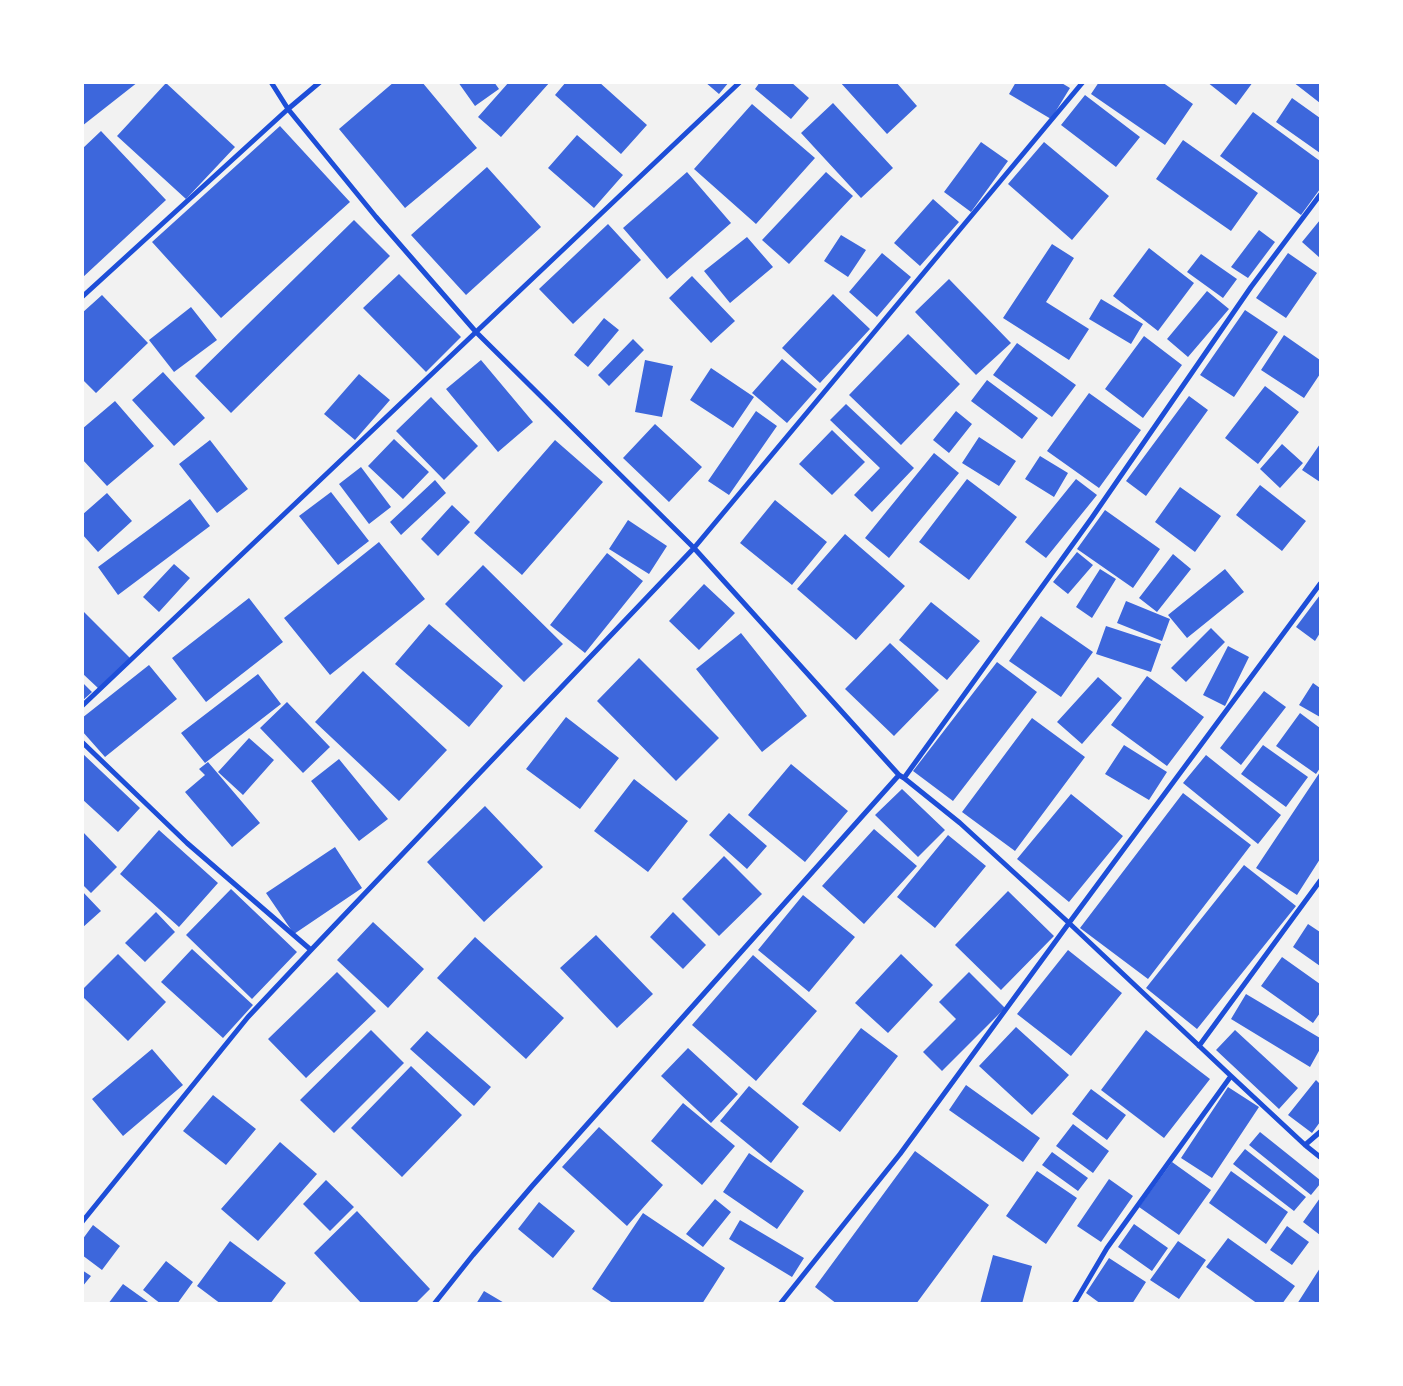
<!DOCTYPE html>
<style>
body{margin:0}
#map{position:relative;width:1403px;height:1386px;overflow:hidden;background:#f2f2f2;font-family:"PT Sans",sans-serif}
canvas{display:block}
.frame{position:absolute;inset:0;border:84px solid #fff;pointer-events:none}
</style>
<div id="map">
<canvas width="1403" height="1386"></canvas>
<div class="frame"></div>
</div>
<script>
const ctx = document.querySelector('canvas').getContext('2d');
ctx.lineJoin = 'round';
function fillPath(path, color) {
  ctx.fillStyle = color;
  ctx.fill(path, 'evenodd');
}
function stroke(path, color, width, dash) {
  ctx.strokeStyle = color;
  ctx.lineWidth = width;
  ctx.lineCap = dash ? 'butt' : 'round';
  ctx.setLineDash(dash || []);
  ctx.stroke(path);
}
fillPath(new Path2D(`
 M82 82H138L82 126Z
 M394 82H422L477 148 405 208 339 129Z
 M458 82H494L499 89 475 106Z
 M509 82H550L501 137 478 117Z
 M566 82H599L647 125 621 154 555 95Z
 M705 82H729L719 94Z
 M760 82H791L809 98 791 119 755 89Z
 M840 82H896L917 106 887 134Z
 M1016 82H1060L1070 88 1051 119 1009 94Z
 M1099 82H1162L1193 104 1165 145 1091 94Z
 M1207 82H1253L1236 105Z
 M1293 82H1320V103Z
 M166 83 235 147 186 199 117 136Z
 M1085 95 1140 137 1116 167 1061 125Z
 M1292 98 1320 118V153L1276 122Z
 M833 103 893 168 861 198 801 133Z
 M752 104 815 158 756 224 694 169Z
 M1253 112 1320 161V189L1301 215 1220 156Z
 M280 126 350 202 221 318 152 242Z
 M101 131 166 200 82 278V149Z
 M577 135 623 175 594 208 548 168Z
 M1183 140 1258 193 1231 231 1156 179Z
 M981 142 1008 161 971 212 944 192Z
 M1044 142 1109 196 1072 240 1008 184Z
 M487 167 541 227 466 295 411 235Z
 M687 172 731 223 667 279 623 228Z
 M826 172 853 196 789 264 762 240Z
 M933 199 959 222 920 266 894 243Z
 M354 220 390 256 231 413 195 376Z
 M1320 220V258L1302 242Z
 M608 224 641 260 573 324 539 289Z
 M1259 230 1275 242 1248 278 1231 267Z
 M841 235 866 250 848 277 824 261Z
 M747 237 773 267 730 303 704 271Z
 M1052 244 1074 258 1046 302 1089 329 1069 360 1003 318Z
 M1149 248 1194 283 1158 331 1113 296Z
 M882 253 911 277 877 317 849 292Z
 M1288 253 1317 273 1286 318 1256 298Z
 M1201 254 1237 279 1223 298 1187 272Z
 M399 274 461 337 426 372 363 308Z
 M692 276 735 321 711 343 669 298Z
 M949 279 1011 343 976 375 915 312Z
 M1207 291 1229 309 1188 357 1167 339Z
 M833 294 870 329 820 383 782 348Z
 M102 295 148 343 96 393 82 379V313Z
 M1101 299 1143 324 1131 344 1089 319Z
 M191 307 217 340 174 372 149 340Z
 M1245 310 1278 332 1234 397 1200 375Z
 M604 318 619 330 588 367 574 355Z
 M908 334 960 384 901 445 849 395Z
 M1284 335 1320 360V374L1304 398 1261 370Z
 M1144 336 1182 365 1143 418 1105 389Z
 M633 339 644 350 609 386 598 375Z
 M1017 343 1076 385 1052 417 993 375Z
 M782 359 817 389 787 423 752 393Z
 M481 360 533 422 498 452 446 389Z
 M645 360 673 366 662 417 635 412Z
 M711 368 754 397 733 428 690 400Z
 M163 372 205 418 174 446 132 400Z
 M359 374 390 400 355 440 324 414Z
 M987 380 1038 418 1022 439 971 401Z
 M1265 386 1299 412 1258 464 1225 438Z
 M1089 393 1141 430 1099 488 1047 451Z
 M1189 396 1208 410 1146 496 1126 481Z
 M431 397 478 446 444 480 396 431Z
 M115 401 154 446 107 486 82 459V429Z
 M846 404 914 468 872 512 854 495 880 468 830 420Z
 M756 411 777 426 729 495 708 481Z
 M956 411 972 424 949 453 933 440Z
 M655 424 702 467 669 502 623 458Z
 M832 430 865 462 832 495 799 464Z
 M979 437 1016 461 999 486 962 463Z
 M394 439 429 472 403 499 368 466Z
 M210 440 248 489 217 513 179 464Z
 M555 440 603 482 522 575 474 533Z
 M1282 444 1303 463 1280 488 1260 469Z
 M1320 444V482L1302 470Z
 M934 453 959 473 889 558 865 538Z
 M1040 456 1068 473 1054 497 1025 479Z
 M361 467 391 507 369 524 339 484Z
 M967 479 1017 517 969 580 919 542Z
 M1076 479 1097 495 1046 558 1025 542Z
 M435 480 446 493 401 535 390 522Z
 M1260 485 1306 521 1282 551 1236 515Z
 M1180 487 1221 516 1195 552 1155 522Z
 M331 492 369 541 338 565 299 516Z
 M107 493 132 521 98 552 82 534V515Z
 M190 499 210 526 118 595 98 567Z
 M775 500 827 542 792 585 740 543Z
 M452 505 470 522 438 556 421 539Z
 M1105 510 1160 549 1133 588 1077 549Z
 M628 520 667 546 649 574 609 549Z
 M845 534 905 586 856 640 797 589Z
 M379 542 425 599 330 675 284 618Z
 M1077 552 1093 565 1068 594 1053 582Z
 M607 553 643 581 585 653 550 625Z
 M1173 554 1191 569 1157 612 1139 598Z
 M174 564 190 578 159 612 143 597Z
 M483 565 563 644 524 682 445 604Z
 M1100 569 1116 579 1092 618 1076 607Z
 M1225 569 1244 592 1187 638 1168 615Z
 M704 584 735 613 699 650 669 621Z
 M1320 595V633L1315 641 1296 627Z
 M249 598 283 642 206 702 172 658Z
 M1126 601 1170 619 1162 641 1117 623Z
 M931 602 980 641 947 680 899 640Z
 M82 610 130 658 99 689 82 673Z
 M1041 616 1093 652 1061 697 1009 661Z
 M429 624 503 686 469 727 395 664Z
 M1106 626 1161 644 1151 672 1096 654Z
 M1211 628 1225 642 1186 682 1171 668Z
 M741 633 807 716 762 752 696 669Z
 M890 643 939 690 894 736 845 689Z
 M1228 646 1249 657 1225 706 1203 695Z
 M639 658 719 738 676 781 597 701Z
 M997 662 1037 692 953 801 913 771Z
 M149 665 177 699 105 757 82 731V718Z
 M363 671 447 750 399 801 315 722Z
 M258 674 281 704 205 763 181 733Z
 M1147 676 1204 717 1167 766 1111 725Z
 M1098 677 1122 698 1082 744 1057 722Z
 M82 682 92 692 82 701Z
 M1313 683 1320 688V717L1299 705Z
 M1264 691 1286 707 1241 765 1220 748Z
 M287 702 330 747 303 773 260 728Z
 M1300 713 1320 728V768L1316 774 1276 746Z
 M566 717 619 758 580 809 526 769Z
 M1032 718 1085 757 1015 851 962 812Z
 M249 738 274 760 243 795 218 772Z
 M1124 745 1167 772 1149 800 1105 774Z
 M1263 745 1308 777 1286 807 1241 774Z
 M82 753 140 808 118 832 82 799Z
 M1206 755 1281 815 1258 844 1183 783Z
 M339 759 388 819 359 841 311 781Z
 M208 762 260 823 232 847 185 792 205 775 199 769Z
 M791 764 848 811 805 862 748 815Z
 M1320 772V859L1297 895 1256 868Z
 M634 779 688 821 648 872 594 831Z
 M902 789 945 830 918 857 875 815Z
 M1183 793 1251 845 1148 979 1080 928Z
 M1071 794 1123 836 1069 902 1017 859Z
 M485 806 543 867 484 922 427 862Z
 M729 813 767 846 747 869 709 835Z
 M874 829 917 866 864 924 822 886Z
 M159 830 218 883 179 927 120 874Z
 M82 831 117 867 91 893 82 884Z
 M948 835 986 866 935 928 897 897Z
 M335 847 362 888 294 934 266 893Z
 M724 856 762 894 719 936 682 899Z
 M1244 865 1296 906 1197 1029 1146 988Z
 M231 889 297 952 252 999 186 935Z
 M82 891 101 911 82 928Z
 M1008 891 1054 936 1001 990 955 945Z
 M803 895 855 937 809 992 758 950Z
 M156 912 175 932 145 962 125 943Z
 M673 912 706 945 683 969 650 937Z
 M373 922 424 969 388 1008 337 960Z
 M1308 924 1320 932V966L1293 947Z
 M596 935 653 994 617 1028 560 968Z
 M475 937 564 1018 526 1059 437 978Z
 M192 949 253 1005 223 1038 161 982Z
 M1068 950 1122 993 1071 1056 1017 1014Z
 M118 954 166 1002 128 1041 82 996V990Z
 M901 954 933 985 888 1033 855 1003Z
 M753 955 817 1011 756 1081 692 1025Z
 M1282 957 1320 984V1013L1313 1023 1261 986Z
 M337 972 376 1011 306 1078 268 1039Z
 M969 972 1005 1008 942 1071 923 1052 956 1019 939 1002Z
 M1246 994 1320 1038V1049L1310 1067 1231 1019Z
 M1016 1027 1069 1075 1032 1115 979 1066Z
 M861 1028 898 1056 840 1132 802 1104Z
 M371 1030 404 1063 334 1133 300 1100Z
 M1146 1030 1210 1079 1164 1138 1101 1090Z
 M1235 1030 1298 1088 1279 1109 1216 1050Z
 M427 1031 491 1087 474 1106 410 1049Z
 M688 1048 738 1094 711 1123 661 1076Z
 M152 1049 183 1085 123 1136 92 1099Z
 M411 1066 462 1115 402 1177 351 1128Z
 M1316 1080 1320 1084V1122L1312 1133 1288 1115Z
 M966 1085 1040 1138 1023 1162 949 1110Z
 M749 1086 799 1127 771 1163 720 1121Z
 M1228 1087 1259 1107 1212 1178 1181 1158Z
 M1091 1089 1126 1115 1107 1140 1072 1114Z
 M213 1095 256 1129 226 1165 183 1131Z
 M683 1103 735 1146 702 1185 651 1141Z
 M1073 1124 1109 1151 1093 1173 1056 1146Z
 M599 1127 663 1185 627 1226 562 1167Z
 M1260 1132 1320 1180V1184L1311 1195 1249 1145Z
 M280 1142 317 1174 258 1241 221 1209Z
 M1245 1149 1306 1197 1294 1211 1233 1164Z
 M915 1151 989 1205 916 1304H837L815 1287Z
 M1052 1152 1088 1178 1078 1191 1042 1165Z
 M749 1153 804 1191 777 1229 723 1192Z
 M1172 1162 1211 1190 1179 1235 1139 1207Z
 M1037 1171 1077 1198 1046 1244 1006 1216Z
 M1231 1171 1288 1212 1266 1244 1209 1203Z
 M1109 1179 1133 1196 1101 1242 1077 1226Z
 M326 1180 354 1207 330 1231 303 1204Z
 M1320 1198V1235L1303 1222Z
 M715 1199 731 1212 703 1247 686 1234Z
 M539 1202 575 1231 553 1258 518 1229Z
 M357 1211 430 1289 415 1304H362L314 1253Z
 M643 1213 725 1268 702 1304H614L592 1289Z
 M740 1220 804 1258 792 1277 729 1239Z
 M1134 1224 1168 1248 1152 1271 1118 1247Z
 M93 1225 120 1246 102 1270 82 1255V1240Z
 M1287 1226 1309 1242 1292 1265 1270 1250Z
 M1228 1238 1295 1286 1282 1304H1258L1206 1267Z
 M230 1241 286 1283 270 1304H221L197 1286Z
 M1178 1241 1206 1260 1179 1299 1150 1280Z
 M993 1255 1032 1266 1022 1304H980Z
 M1109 1258 1146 1282 1132 1304H1101L1086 1293Z
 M166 1261 193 1282 177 1304H161L143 1290Z
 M1320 1268V1304H1297Z
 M82 1270 91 1276 82 1287Z
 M123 1284 151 1304H108Z
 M484 1291 506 1304H476Z`), '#3d67dc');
stroke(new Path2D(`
 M271 82 288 109 376 217 476 332 694 548 899 775 904 778 960 823 1069 923 1231 1076 1305 1145 1320 1157
 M82 297 288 109 320 82
 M82 706 476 332 740 82
 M82 742 187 843 311 950
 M904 778 1091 519 1251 287 1320 195
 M1199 1046 1320 881
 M1305 1145 1320 1132
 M82 1222 248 1017 311 950 694 548 1083 82
 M434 1304 473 1255 533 1185 899 775
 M780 1304 900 1154 1069 923 1320 584
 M1074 1304 1107 1248 1231 1076`), '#1d4ed8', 5);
</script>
